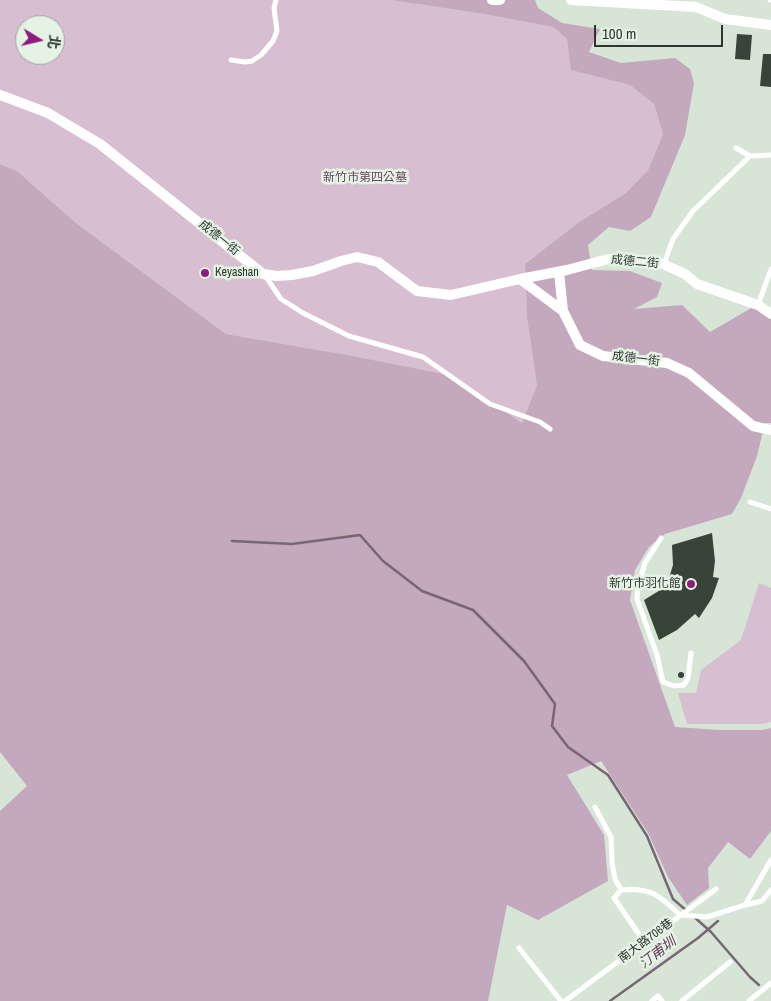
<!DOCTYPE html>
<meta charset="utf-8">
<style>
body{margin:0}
#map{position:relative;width:771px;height:1001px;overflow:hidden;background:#d7e5d7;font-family:"Archivo Narrow","Noto Sans TC",sans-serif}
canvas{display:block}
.north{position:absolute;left:15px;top:15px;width:50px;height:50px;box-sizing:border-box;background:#e4f3e4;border:1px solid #9ba79b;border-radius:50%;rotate:99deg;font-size:14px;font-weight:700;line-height:20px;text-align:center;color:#2e342e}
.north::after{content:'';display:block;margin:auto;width:18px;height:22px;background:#8e1c7d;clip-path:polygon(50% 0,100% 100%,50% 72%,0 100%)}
.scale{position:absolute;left:594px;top:25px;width:129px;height:22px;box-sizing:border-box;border:2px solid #2e342e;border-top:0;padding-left:6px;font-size:15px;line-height:18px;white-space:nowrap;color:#2e342e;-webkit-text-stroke:4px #e4f3e4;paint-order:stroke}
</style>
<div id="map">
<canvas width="771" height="1001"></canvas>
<div class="north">北</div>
<div class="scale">100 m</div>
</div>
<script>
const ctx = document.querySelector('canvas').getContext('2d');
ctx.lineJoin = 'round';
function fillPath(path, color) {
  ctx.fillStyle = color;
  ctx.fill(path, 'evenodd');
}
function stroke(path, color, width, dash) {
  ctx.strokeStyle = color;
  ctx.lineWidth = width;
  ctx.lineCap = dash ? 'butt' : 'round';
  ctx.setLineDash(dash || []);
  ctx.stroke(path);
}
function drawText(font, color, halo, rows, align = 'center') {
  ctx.font = font + ' "Archivo Narrow","Noto Sans TC",sans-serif';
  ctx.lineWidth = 5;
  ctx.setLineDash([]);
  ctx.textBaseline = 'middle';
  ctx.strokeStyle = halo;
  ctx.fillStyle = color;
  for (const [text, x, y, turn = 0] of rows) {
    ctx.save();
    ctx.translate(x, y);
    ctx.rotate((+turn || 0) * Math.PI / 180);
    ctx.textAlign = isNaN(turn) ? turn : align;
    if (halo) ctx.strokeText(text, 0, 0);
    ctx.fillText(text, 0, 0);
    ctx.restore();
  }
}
fillPath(new Path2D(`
 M0 0H391L484 14 553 27 567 39 572 70 630 85 654 104 663 134 648 170 626 193 579 222 525 264 527 318 537 385 522 423 454 376 353 356 226 334 76 223 17 171 0 164ZM25 25H55V55H25Z
 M759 583 771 588V722L762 724H687L678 693H696L701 670 741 640Z`), '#d7bed1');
fillPath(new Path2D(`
 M391 0H535L538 8 562 23 600 29 589 52 621 63 675 58 690 69 694 83 685 135 651 217 630 231 609 227 588 245 592 270 630 271 662 283 657 297 634 309 682 305 710 332 753 307 771 318V423H765L757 456 741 498 732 514 665 534 649 547 635 570 630 600 675 727 720 730H762L771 728V831L750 859 728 842 708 868 709 888 687 905 668 877 648 833 601 761 567 775 604 835 608 881 538 920 507 905 488 1001H0V811L27 786 0 752V164L17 171 76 223 226 334 353 356 454 376 522 423 537 385 527 318 525 264 579 222 626 193 648 170 663 134 654 104 630 85 571 70 567 39 553 27 484 14Z`), '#c4a8bd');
stroke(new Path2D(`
 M232 541 292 544 360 535 383 561 422 591 473 610 524 661 555 704 552 726 568 747 608 775 647 836 673 899 687 911
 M693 916 711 932 750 977 759 985
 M610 1001 698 938 718 921`), '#786673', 2.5);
fillPath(new Path2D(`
 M737 34 752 35 750 60 735 59Z
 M763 54H771V87L760 86Z
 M712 533 715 561 713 577 719 578 712 598 699 618 695 614 677 630 659 640 644 600 662 589 669 578 673 565 672 545Z
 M678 675a3 3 0 1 1 6 0a3 3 0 1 1-6 0Z`), '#384438');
stroke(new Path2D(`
 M770 0H771
 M231 60 245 62 252 61 261 55 273 41 277 31 274 8 276 0
 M736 148 750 156 771 155
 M664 264 673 239 693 211 750 156
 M264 274 281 299 303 313 349 336 423 357 490 404 540 422 550 429
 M758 305 771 269
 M750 502 771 509
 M661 538 645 563 638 586 637 599 657 655 663 682 674 686 684 685 688 678 691 653
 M595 807 611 837 612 862 615 879 621 890
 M745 905 762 901 771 890
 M681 915 707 917 745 905 771 860
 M645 943 614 898 621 890C651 887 659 895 680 915
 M519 948 561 1001
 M565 1001 716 889
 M652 1001 658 996 662 1001
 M682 1001 730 962
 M749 1001 771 983`), '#fff', 5);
stroke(new Path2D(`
 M492 0H500
 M571 0 696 7 725 19 771 25
 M0 95 48 113 100 144 263 274 277 276 292 275 313 271 341 261 357 257 378 262 417 291 451 295 520 279 563 311 580 345 603 356 667 363 689 373 753 426 771 430
 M559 272 563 311
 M520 279 567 270 608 259 643 260 663 264 685 274 697 284 758 305 771 314`), '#fff', 10);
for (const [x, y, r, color] of [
 [205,273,5,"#8e1c7d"],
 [691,584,5,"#8e1c7d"]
]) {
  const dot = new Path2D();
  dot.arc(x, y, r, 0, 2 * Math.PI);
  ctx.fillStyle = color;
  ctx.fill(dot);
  stroke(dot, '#e4f3e4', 2);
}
drawText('12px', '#6a4262', '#e4f3e4', [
 ["新竹市第四公墓",365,178]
]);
drawText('12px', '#2e342e', '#e4f3e4', [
 ["成德一街",219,238,39],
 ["成德二街",635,262,5],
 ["成德一街",636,359,7],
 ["南大路706巷",646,941,-37]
]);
drawText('12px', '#2e342e', '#e4f3e4', [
 ["Keyashan",215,273],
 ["新竹市羽化館",681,584,"right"]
], 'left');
drawText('italic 14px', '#613958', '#e4f3e4', [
 ["汀甫圳",658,953,-37]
]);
</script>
